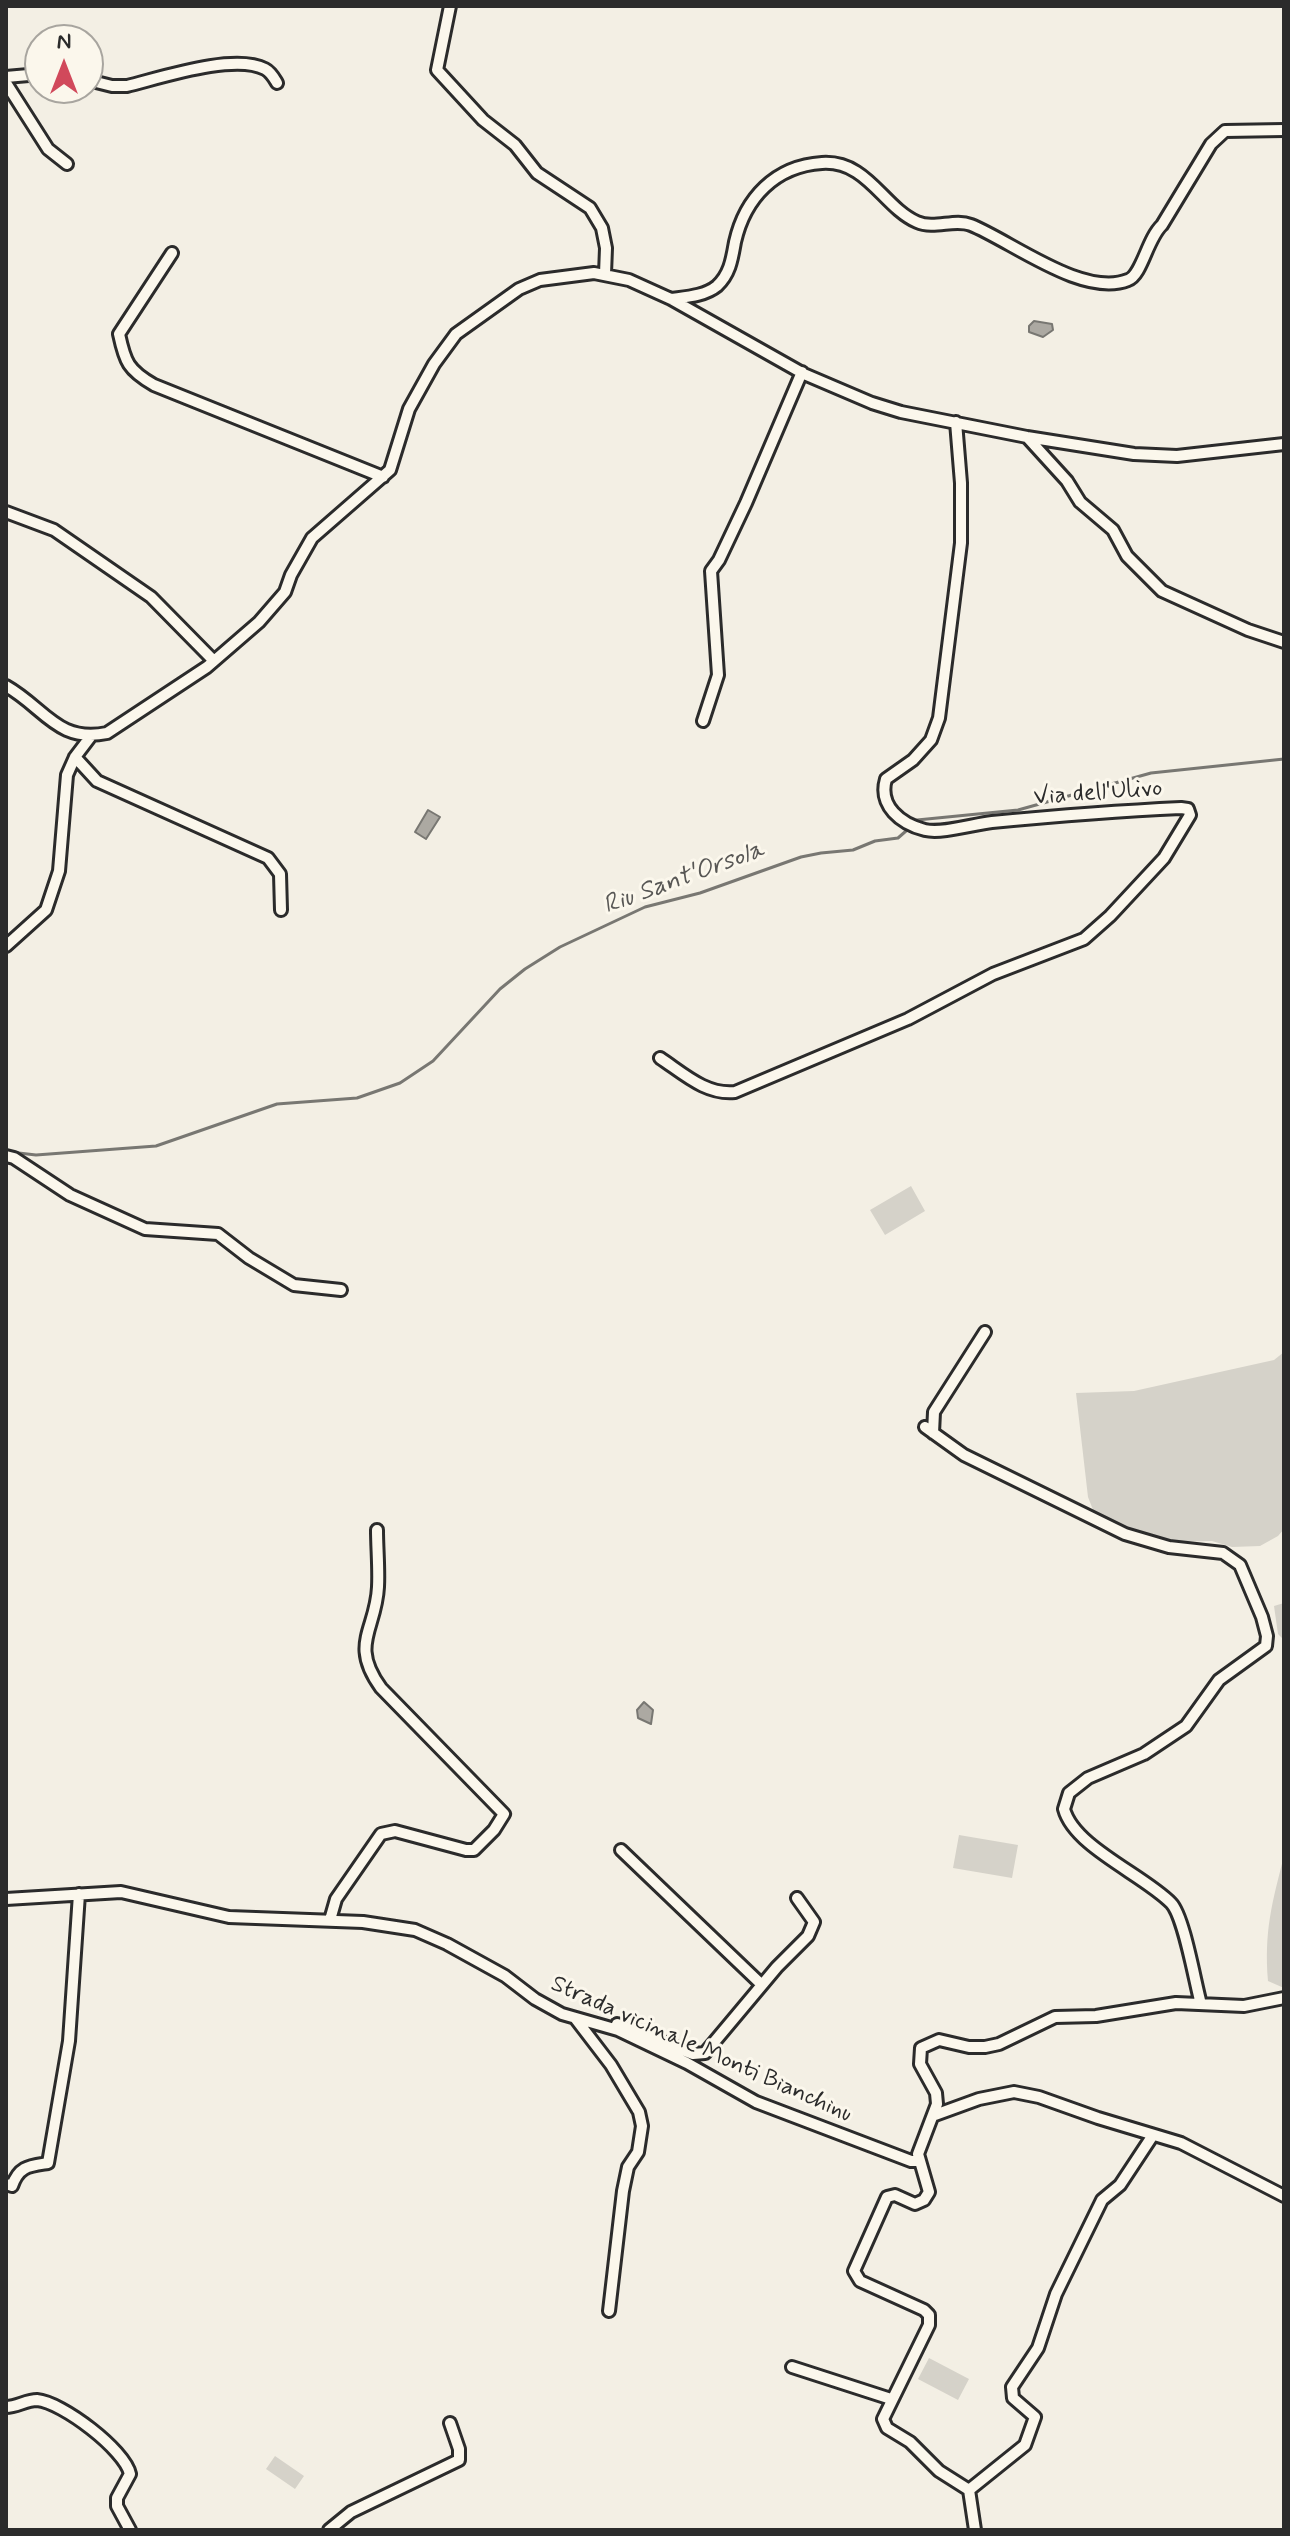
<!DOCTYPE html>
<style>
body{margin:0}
#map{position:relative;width:1290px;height:2536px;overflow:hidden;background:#f3efe4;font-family:Mynerve,sans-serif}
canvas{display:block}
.frame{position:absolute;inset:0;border:8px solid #2b2b2b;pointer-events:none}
.north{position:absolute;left:24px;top:24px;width:80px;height:80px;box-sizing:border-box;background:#fbf7ec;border:2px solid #a8a59f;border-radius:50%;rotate:0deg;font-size:22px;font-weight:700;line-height:32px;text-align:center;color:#2b2b2b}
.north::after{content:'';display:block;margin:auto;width:28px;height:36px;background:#d1495b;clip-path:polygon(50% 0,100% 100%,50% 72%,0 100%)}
</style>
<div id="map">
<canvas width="1290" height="2536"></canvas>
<div class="frame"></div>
<div class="north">N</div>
</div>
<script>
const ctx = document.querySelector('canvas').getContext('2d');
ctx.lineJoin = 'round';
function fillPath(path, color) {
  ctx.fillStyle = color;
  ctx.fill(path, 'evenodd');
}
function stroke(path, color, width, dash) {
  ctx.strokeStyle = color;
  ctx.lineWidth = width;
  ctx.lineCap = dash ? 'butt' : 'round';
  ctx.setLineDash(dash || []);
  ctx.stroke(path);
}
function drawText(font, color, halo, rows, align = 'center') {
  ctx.font = font + ' Mynerve,sans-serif';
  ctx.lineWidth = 6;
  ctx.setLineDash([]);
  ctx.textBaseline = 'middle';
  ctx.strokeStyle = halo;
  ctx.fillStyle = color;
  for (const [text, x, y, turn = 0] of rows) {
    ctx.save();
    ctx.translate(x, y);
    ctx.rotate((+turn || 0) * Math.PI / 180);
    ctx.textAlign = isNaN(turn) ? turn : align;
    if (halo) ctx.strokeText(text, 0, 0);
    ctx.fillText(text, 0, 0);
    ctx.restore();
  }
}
fillPath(new Path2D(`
 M911 1186 925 1211 885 1235 870 1210Z
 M1284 1352V1529L1278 1536 1260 1546 1232 1547 1212 1541 1152 1542 1097 1520 1088 1497 1076 1393 1134 1391 1274 1360Z
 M1284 1603V1640L1278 1634 1274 1606Z
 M959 1835 1018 1845 1012 1878 953 1868Z
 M1284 1856V1988L1268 1981C1264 1931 1272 1903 1284 1856Z
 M929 2358 969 2379 958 2400 918 2379Z
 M275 2456 304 2476 295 2489 266 2469Z`), '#d5d2c9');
const water = new Path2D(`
 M1034 321 1052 324 1053 330 1043 337 1029 332V326Z
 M428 810 440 817 426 839 415 832Z
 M644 1702 653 1710 651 1724 638 1718 637 1710Z`);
fillPath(water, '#aca9a2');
stroke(water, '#787772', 2);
stroke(new Path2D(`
 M917 820 1018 810 1151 773 1284 759
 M10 1152 36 1155 156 1146 277 1104 357 1098 400 1083 433 1061 500 989 525 969 560 947 645 907 700 893 801 857 821 853 853 850 875 841 898 838 906 831`), '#787772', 3);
const minor = new Path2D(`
 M450 6 437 70 483 120 515 145 537 173 590 208 602 228 606 248 605 274
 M6 77 40 74
 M88 80 112 86H127C160 78 234 53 265 69 271 72 274 78 277 83
 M6 83 48 149 67 164
 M172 253 119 334C125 362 128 370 154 385L383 477
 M671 299C685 297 705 296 717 286 730 274 732 259 735 242 745 198 775 166 822 163 867 160 883 207 917 222 935 230 954 218 971 225 1011 241 1083 298 1128 280 1142 275 1147 239 1162 225L1211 144 1225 131 1284 130
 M1027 437 1067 481 1080 502 1113 530 1127 556 1162 591 1248 630 1284 642
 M6 512 54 530 151 597 214 661
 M6 686C45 708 57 743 107 733L207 667 259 622 285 592 291 575 312 538 390 470 409 409 434 364 456 334 519 289 540 280 594 273 629 280 671 299 804 374 872 403 901 412 1027 437 1134 454 1177 456 1284 444
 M703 721 718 675 711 571 719 560 746 503 802 372
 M75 757 97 781 268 858 280 874 281 910
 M6 946 46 910 59 871 67 775 75 757 91 736
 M660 1058C684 1074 706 1095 735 1092L908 1019 993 974 1084 939 1110 916 1164 858 1190 815 1188 809 1181 808C1118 811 1055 816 992 822 974 824 942 834 925 830 901 824 878 806 886 779L913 760 931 740 939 718 961 543V483L956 422
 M6 1156 14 1158 70 1195 145 1229 218 1234 249 1258 294 1285 341 1290
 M925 1427 964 1455 1125 1534 1169 1547 1223 1553 1240 1565 1262 1617 1267 1636 1266 1646 1219 1680 1186 1726 1144 1754 1088 1778 1069 1793 1064 1809C1074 1847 1144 1875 1171 1903 1184 1916 1195 1983 1201 2004
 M933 1433 934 1412 985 1332
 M621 1850 762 1985
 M6 1899 121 1892 229 1917 363 1922 415 1930 447 1944 505 1976 535 1999 562 2014 618 2030 687 2063 756 2102 911 2161H918
 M330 1920 336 1899 381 1834 395 1831 466 1850H474L494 1830 504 1814 381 1688C349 1644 376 1630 378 1587 379 1568 377 1548 377 1530
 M575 2018 611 2065 639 2112 642 2126 638 2152 628 2167 623 2191 609 2311
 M617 2024 693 2054 705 2053 777 1967 808 1936 814 1922 797 1898
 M935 2115 979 2099 1014 2092 1039 2097 1098 2118 1181 2143 1284 2196
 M6 2184 12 2186C19 2166 29 2166 48 2163L69 2041 79 1894
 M792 2367 891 2399
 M6 2407C17 2407 26 2400 37 2400 62 2402 125 2450 130 2474L117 2498V2506L130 2530
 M969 2490 1025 2445 1035 2417 1013 2398 1012 2387 1038 2348 1056 2294 1102 2200 1120 2185 1153 2135
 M329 2530 351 2512 459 2460V2449L450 2423
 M975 2530 969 2490 939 2471 910 2442 887 2428 883 2419 929 2325V2315L924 2310 860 2281 854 2271 887 2197 895 2195 915 2204 924 2200 929 2192 918 2154 937 2104 936 2093 920 2064 921 2048 939 2040 969 2047H985L999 2044 1055 2017 1096 2016 1176 2003 1244 2006 1284 1998`);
stroke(minor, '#2b2b2b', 16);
stroke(minor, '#fbf7ec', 10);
drawText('24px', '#2b2b2b', '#fbf7ec', [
 ["Via dell'Ulivo",1098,794,-4],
 ["Strada vicinale Monti Bianchinu",701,2050,24]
]);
drawText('italic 26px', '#585755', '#fbf7ec', [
 ["Riu Sant'Orsola",684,879,-20]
]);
</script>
